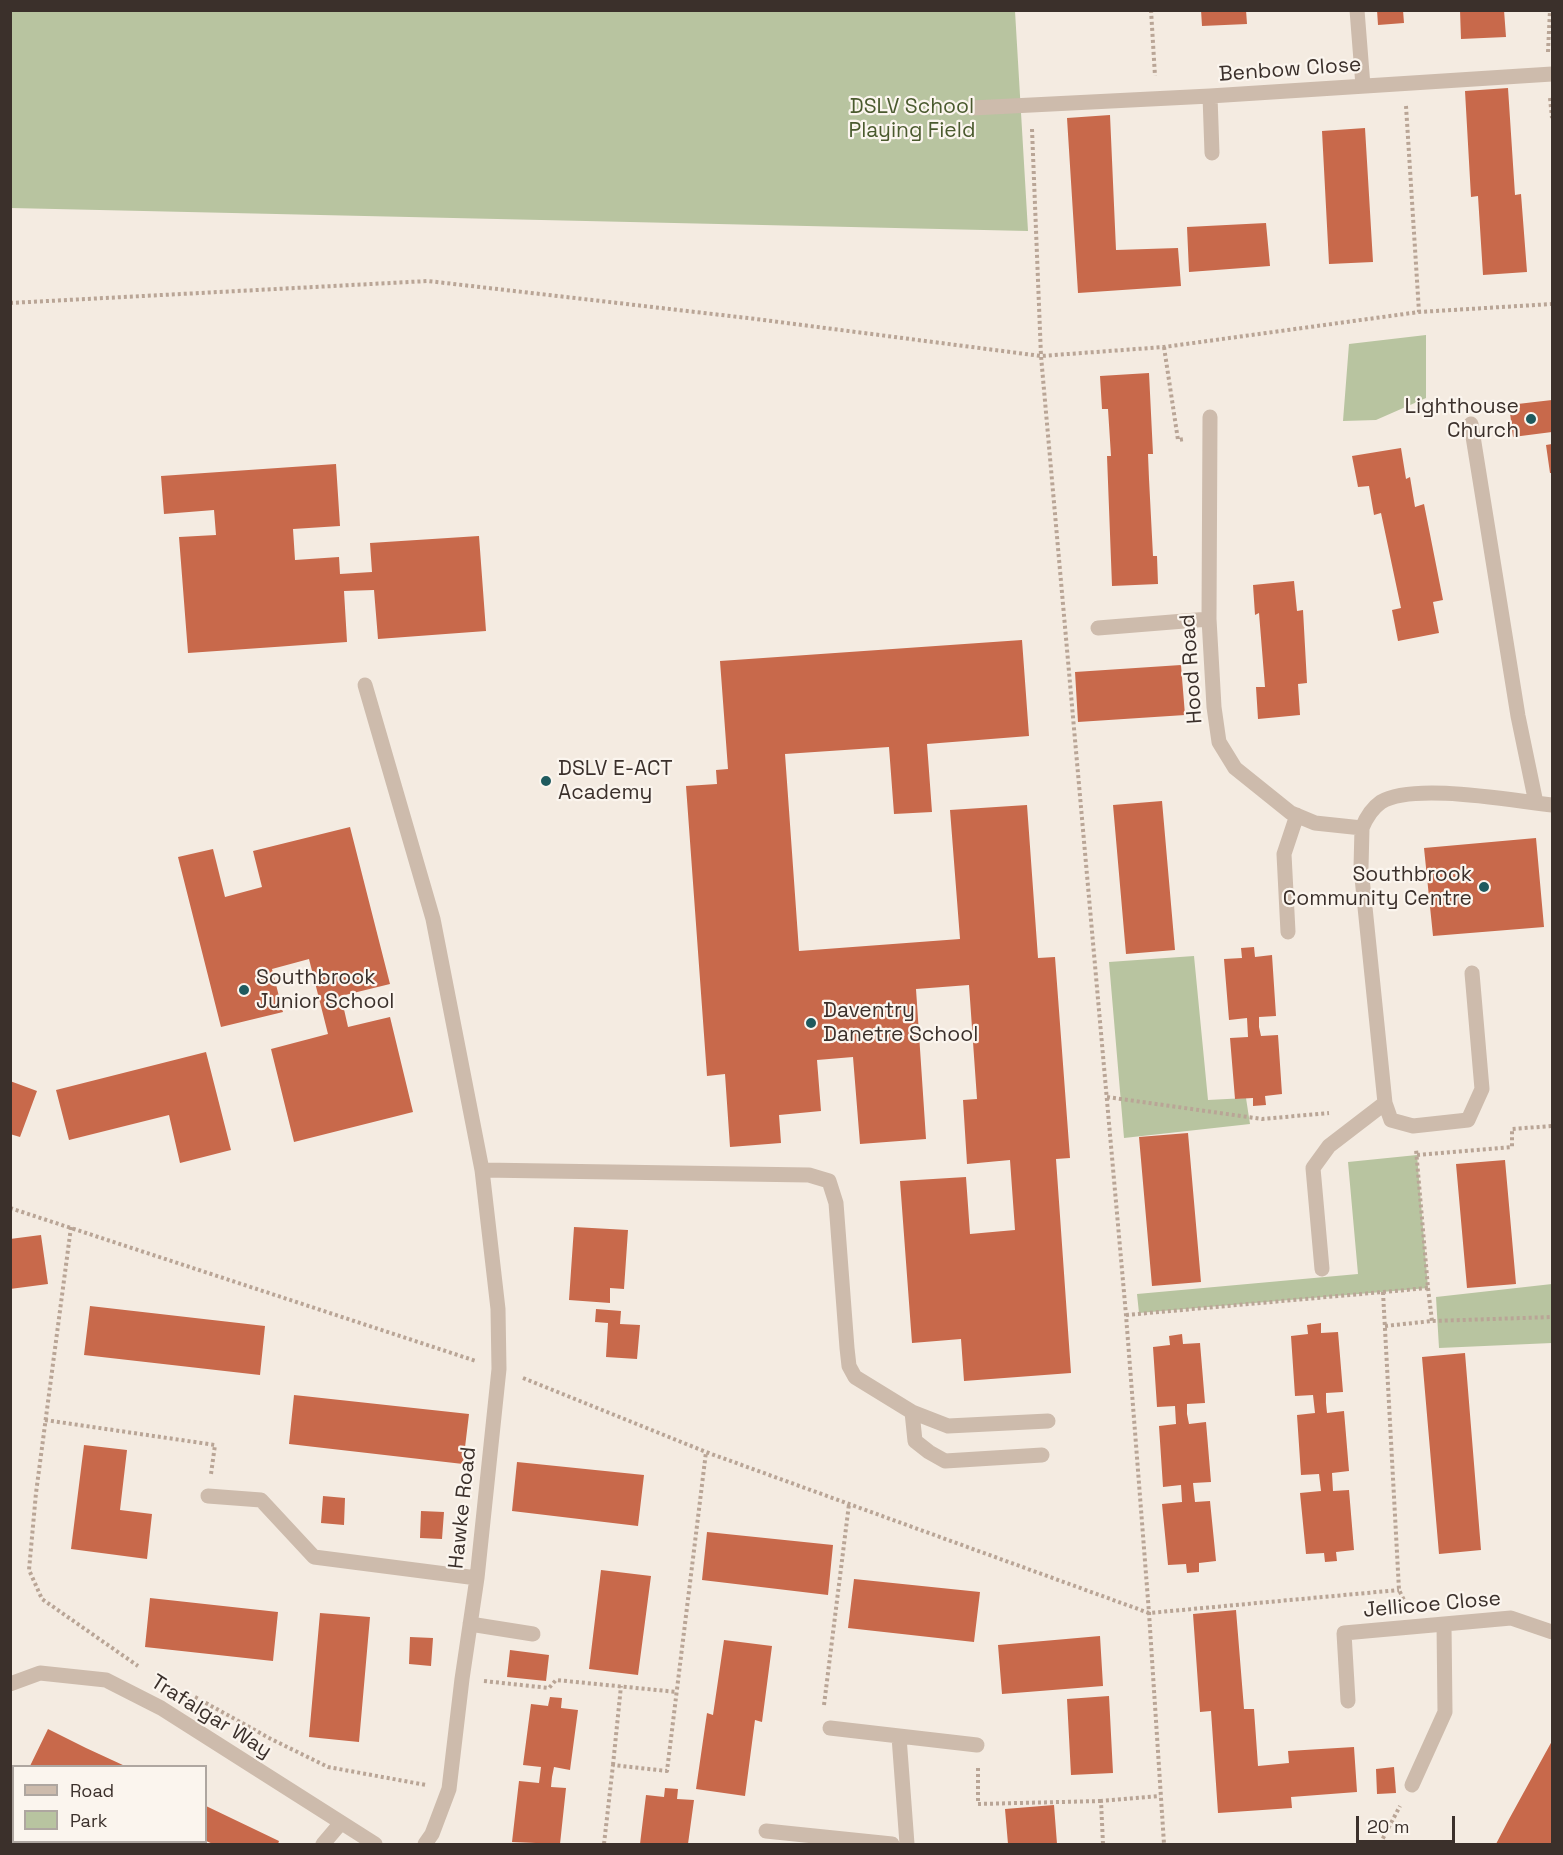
<!DOCTYPE html>
<style>
body{margin:0}
#map{position:relative;width:1563px;height:1855px;overflow:hidden;background:#f4ebe1;font-family:"Space Grotesk",sans-serif}
canvas{display:block}
.frame{position:absolute;inset:0;border:12px solid #3b302b;pointer-events:none}
.legend{position:absolute;left:12px;top:1765px;width:195px;height:78px;box-sizing:border-box;background:#fbf5ee;border:2px solid #aea6a0;margin:0;padding:8px 10px;list-style:none;font-size:18px;color:#3b302b}
.legend li{display:flex;align-items:center;gap:12px;height:30px}
.legend b{width:30px;border:2px solid #aea6a0}
.scale{position:absolute;left:1356px;top:1816px;width:99px;height:27px;box-sizing:border-box;border:3px solid #3b302b;border-top:0;padding-left:8px;font-size:18px;line-height:21px;white-space:nowrap;color:#3b302b;-webkit-text-stroke:4px #fbf5ee;paint-order:stroke}
</style>
<div id="map">
<canvas width="1563" height="1855"></canvas>
<div class="frame"></div>
<ul class="legend">
<li><b style="height:8px;background:#cdbbac"></b>Road</li>
<li><b style="height:16px;background:#b8c4a0"></b>Park</li>
</ul>
<div class="scale">20 m</div>
</div>
<script>
const ctx = document.querySelector('canvas').getContext('2d');
ctx.lineJoin = 'round';
function fillPath(path, color) {
  ctx.fillStyle = color;
  ctx.fill(path, 'evenodd');
}
function stroke(path, color, width, dash) {
  ctx.strokeStyle = color;
  ctx.lineWidth = width;
  ctx.lineCap = dash ? 'butt' : 'round';
  ctx.setLineDash(dash || []);
  ctx.stroke(path);
}
function drawText(font, color, halo, rows, align = 'center') {
  ctx.font = font + ' "Space Grotesk",sans-serif';
  ctx.lineWidth = 4.5;
  ctx.setLineDash([]);
  ctx.textBaseline = 'middle';
  ctx.strokeStyle = halo;
  ctx.fillStyle = color;
  for (const [text, x, y, turn = 0] of rows) {
    ctx.save();
    ctx.translate(x, y);
    ctx.rotate((+turn || 0) * Math.PI / 180);
    ctx.textAlign = isNaN(turn) ? turn : align;
    if (halo) ctx.strokeText(text, 0, 0);
    ctx.fillText(text, 0, 0);
    ctx.restore();
  }
}
fillPath(new Path2D(`
 M11 11H1015L1028 231 11 208Z
 M1426 335V398L1376 420 1343 421 1349 344Z
 M1194 956 1208 1100 1246 1098 1250 1124 1124 1138 1109 962Z
 M1417 1155 1428 1288 1139 1313 1137 1294 1358 1274 1348 1162Z
 M1552 1284V1343L1439 1348 1436 1297Z`), '#b8c4a0');
fillPath(new Path2D(`
 M1201 10H1246L1247 24 1202 26Z
 M1377 10H1403L1404 23 1378 25Z
 M1460 10H1504L1506 37 1461 39Z
 M1508 88 1515 195 1521 194 1527 272 1483 275 1478 196 1471 197 1465 91Z
 M1110 115 1116 250 1178 248 1181 286 1078 293 1067 118Z
 M1365 128 1373 262 1329 264 1322 131Z
 M1266 223 1270 266 1189 272 1187 227Z
 M1149 373 1153 454H1148L1149 479 1153 556H1157L1158 584 1112 586 1107 456H1111L1108 409H1102L1100 376Z
 M1552 400V432L1513 437 1509 405Z
 M1552 444V473H1550L1546 445Z
 M1401 448 1406 479 1410 477 1415 507 1424 504 1443 600 1433 602 1439 633 1398 641 1392 610 1401 608 1381 513 1374 515 1369 486 1358 487 1352 456Z
 M336 464 340 526 293 529 295 560 339 557 340 574 372 572 370 543 479 536 486 631 378 639 374 590 344 591 347 642 188 653 179 537 216 535 214 510 164 514 161 476Z
 M1294 581 1297 611 1303 610 1307 683 1298 684 1300 715 1258 719 1256 687H1265L1259 613 1255 615 1253 585Z
 M1022 640 1029 736 927 744 932 812 894 814 889 747 785 754 799 951 960 939 950 810 1027 805 1038 958 1055 957 1070 1158 1056 1159 1071 1373 964 1381 961 1339 912 1343 900 1181 966 1177 970 1234 1015 1230 1010 1160 967 1164 963 1100 977 1099 969 985 916 989 926 1139 860 1144 853 1057 817 1060 821 1111 779 1115 781 1143 730 1147 725 1074 707 1076 686 786 717 784 716 770 728 769 720 661Z
 M1181 665 1185 715 1078 722 1075 672Z
 M1162 801 1175 950 1126 954 1113 805Z
 M350 827 390 984 341 996 348 1027 390 1017 413 1112 294 1142 271 1049 328 1034 309 959 272 969 283 1012 221 1027 178 857 213 849 225 897 262 887 253 851Z
 M1536 838 1544 927 1433 936 1424 848Z
 M1254 947 1255 957 1272 955 1276 1016 1259 1017V1027L1261 1036 1278 1035 1282 1094 1265 1096 1266 1105 1253 1106V1098L1235 1099 1230 1038 1248 1037 1247 1018 1229 1020 1224 959 1242 958 1241 948Z
 M206 1052 231 1150 180 1163 169 1115 69 1140 56 1090Z
 M10 1081 37 1091 20 1137 10 1134Z
 M1188 1133 1201 1282 1152 1286 1139 1137Z
 M1505 1160 1516 1284 1467 1288 1456 1164Z
 M574 1227 628 1230 624 1289 610 1288V1303L569 1300Z
 M41 1235 48 1284 10 1289V1239Z
 M90 1306 265 1326 260 1375 84 1355Z
 M596 1309 621 1311 620 1324 640 1325 637 1359 606 1357 608 1323 595 1322Z
 M1321 1323V1333L1338 1332 1343 1392 1326 1393V1403L1327 1413 1344 1411 1349 1471 1332 1473 1333 1491 1349 1490 1354 1550 1336 1552 1337 1561 1325 1562 1324 1553 1306 1554 1300 1493 1321 1491 1319 1474 1301 1475 1297 1415 1315 1413 1313 1395 1295 1396 1291 1336 1308 1334 1307 1325Z
 M1182 1334 1183 1344 1200 1343 1205 1403 1187 1404V1414L1189 1424 1206 1422 1211 1482 1193 1483 1195 1502 1210 1501 1216 1561 1199 1563V1572L1187 1573 1186 1564 1168 1565 1162 1504 1182 1502 1181 1485 1163 1487 1159 1426 1176 1424 1175 1406 1157 1407 1153 1347 1170 1345 1169 1336Z
 M1465 1353 1481 1550 1439 1554 1422 1357Z
 M294 1395 469 1414 463 1464 289 1444Z
 M84 1445 127 1450 120 1510 152 1514 147 1559 71 1549Z
 M517 1462 644 1475 638 1526 512 1511Z
 M323 1496 345 1498 344 1525 321 1523Z
 M421 1511 444 1512 442 1539 420 1538Z
 M707 1532 833 1545 828 1595 702 1580Z
 M601 1570 651 1576 638 1675 589 1669Z
 M854 1579 980 1592 974 1642 848 1628Z
 M150 1598 278 1612 273 1661 145 1647Z
 M1236 1610 1244 1709H1254L1258 1766 1289 1763 1288 1751 1354 1747 1357 1792 1291 1797 1292 1808 1218 1813 1211 1711 1200 1712 1193 1614Z
 M320 1613 370 1617 359 1742 309 1737Z
 M1100 1636 1103 1686 1002 1694 998 1645Z
 M410 1637 433 1638 431 1666 409 1664Z
 M724 1640 772 1646 762 1722 755 1720 745 1796 696 1789 707 1713 713 1715Z
 M510 1650 549 1655 546 1681 507 1677Z
 M1109 1696 1113 1773 1071 1775 1067 1699Z
 M550 1697 562 1698 561 1708 578 1710 570 1770 554 1767 552 1777 551 1787 566 1788 560 1844 512 1842 519 1781 539 1783 541 1767 523 1765 531 1704 548 1706Z
 M48 1729 86 1748 125 1766H30Z
 M1552 1741V1844H1496L1508 1821Z
 M1394 1767 1396 1793 1377 1794 1376 1769Z
 M665 1788 678 1789 677 1799 694 1800 688 1844H640L646 1795 664 1797Z
 M1054 1805 1057 1844H1008L1005 1809Z
 M206 1806 279 1841 278 1844H213L206 1841Z`), '#c8694b');
stroke(new Path2D(`
 M1151 10 1155 76
 M1548 52 1550 10
 M1550 98 1552 118
 M1406 106 1419 312
 M1032 129 1041 356 1126 1315 1149 1613 1164 1844
 M10 303 428 281 756 319 1041 356 1164 347 1419 312 1552 304
 M1164 347 1178 440 1185 439
 M1107 1097 1262 1119 1329 1113
 M1417 1155 1512 1147V1129L1552 1126
 M10 1208 476 1361
 M71 1227 36 1493 29 1570 42 1599 138 1666
 M1428 1288 1432 1321
 M1383 1292 1399 1590 1406 1604
 M1126 1315 1428 1288 1416 1149
 M1385 1326 1432 1321 1552 1317
 M523 1378 706 1452 1149 1613 1399 1590
 M45 1420 215 1445 211 1474
 M484 1681 549 1688 556 1680 677 1692
 M195 1697 271 1739 328 1767 426 1785
 M824 1705 849 1504
 M613 1765 621 1686
 M978 1768V1804L1101 1801
 M604 1844 613 1765 667 1771 706 1452
 M1103 1844 1101 1801 1160 1796
 M1380 1844 1400 1806`), '#b9a596', 4, [3, 3]);
stroke(new Path2D(`
 M1357 10 1363 86
 M1210 96 1212 153
 M972 108 1210 96 1552 74
 M1210 417 1209 619 1214 707 1219 742 1235 768 1291 813 1315 823 1362 828 1361 868 1385 1103 1391 1120 1413 1126 1468 1120 1482 1089 1472 973
 M1471 424 1518 716 1536 803
 M1098 628 1209 619
 M365 685 433 919 482 1170 498 1309 499 1369 477 1578 462 1679 449 1789 432 1834 425 1844
 M1362 828C1366 818 1371 809 1381 802 1414 782 1513 801 1552 805
 M1288 932 1284 854 1297 815
 M482 1170 809 1175 829 1181 836 1203 847 1348 849 1366 855 1377 912 1412 915 1441 929 1452 945 1461 1042 1455
 M1322 1269 1313 1168 1329 1146 1385 1103
 M912 1412 948 1426 1048 1421
 M208 1496 261 1500 314 1557 477 1578
 M470 1624 533 1634
 M10 1684 40 1673 106 1680 161 1708 375 1844
 M1348 1701 1344 1633 1511 1618 1552 1632
 M830 1728 977 1745
 M899 1737 907 1844
 M1412 1785 1445 1712 1444 1624
 M766 1831 892 1844
 M323 1844 340 1824`), '#cdbbac', 15);
for (const [x, y, r, color] of [
 [1531,419,6,"#1f5a5e"],
 [546,781,6,"#1f5a5e"],
 [1484,887,6,"#1f5a5e"],
 [244,990,6,"#1f5a5e"],
 [811,1023,6,"#1f5a5e"]
]) {
  const dot = new Path2D();
  dot.arc(x, y, r, 0, 2 * Math.PI);
  ctx.fillStyle = color;
  ctx.fill(dot);
  stroke(dot, '#fbf5ee', 2);
}
drawText('21px', '#3b302b', '#fbf5ee', [
 ["Benbow Close",1290,70,-4],
 ["Hood Road",1192,669,-94],
 ["Hawke Road",463,1508,-84],
 ["Jellicoe Close",1432,1605,-5],
 ["Trafalgar Way",211,1717,32]
]);
drawText('21px', '#4a5a2e', '#fbf5ee', [
 ["DSLV School",912,107],
 ["Playing Field",912,131]
]);
drawText('21px', '#3b302b', '#fbf5ee', [
 ["Lighthouse",1519,407,"right"],
 ["Church",1519,431,"right"],
 ["DSLV E-ACT",558,769],
 ["Academy",558,793],
 ["Southbrook",1472,875,"right"],
 ["Community Centre",1472,899,"right"],
 ["Southbrook",256,978],
 ["Junior School",256,1002],
 ["Daventry",823,1011],
 ["Danetre School",823,1035]
], 'left');
</script>
